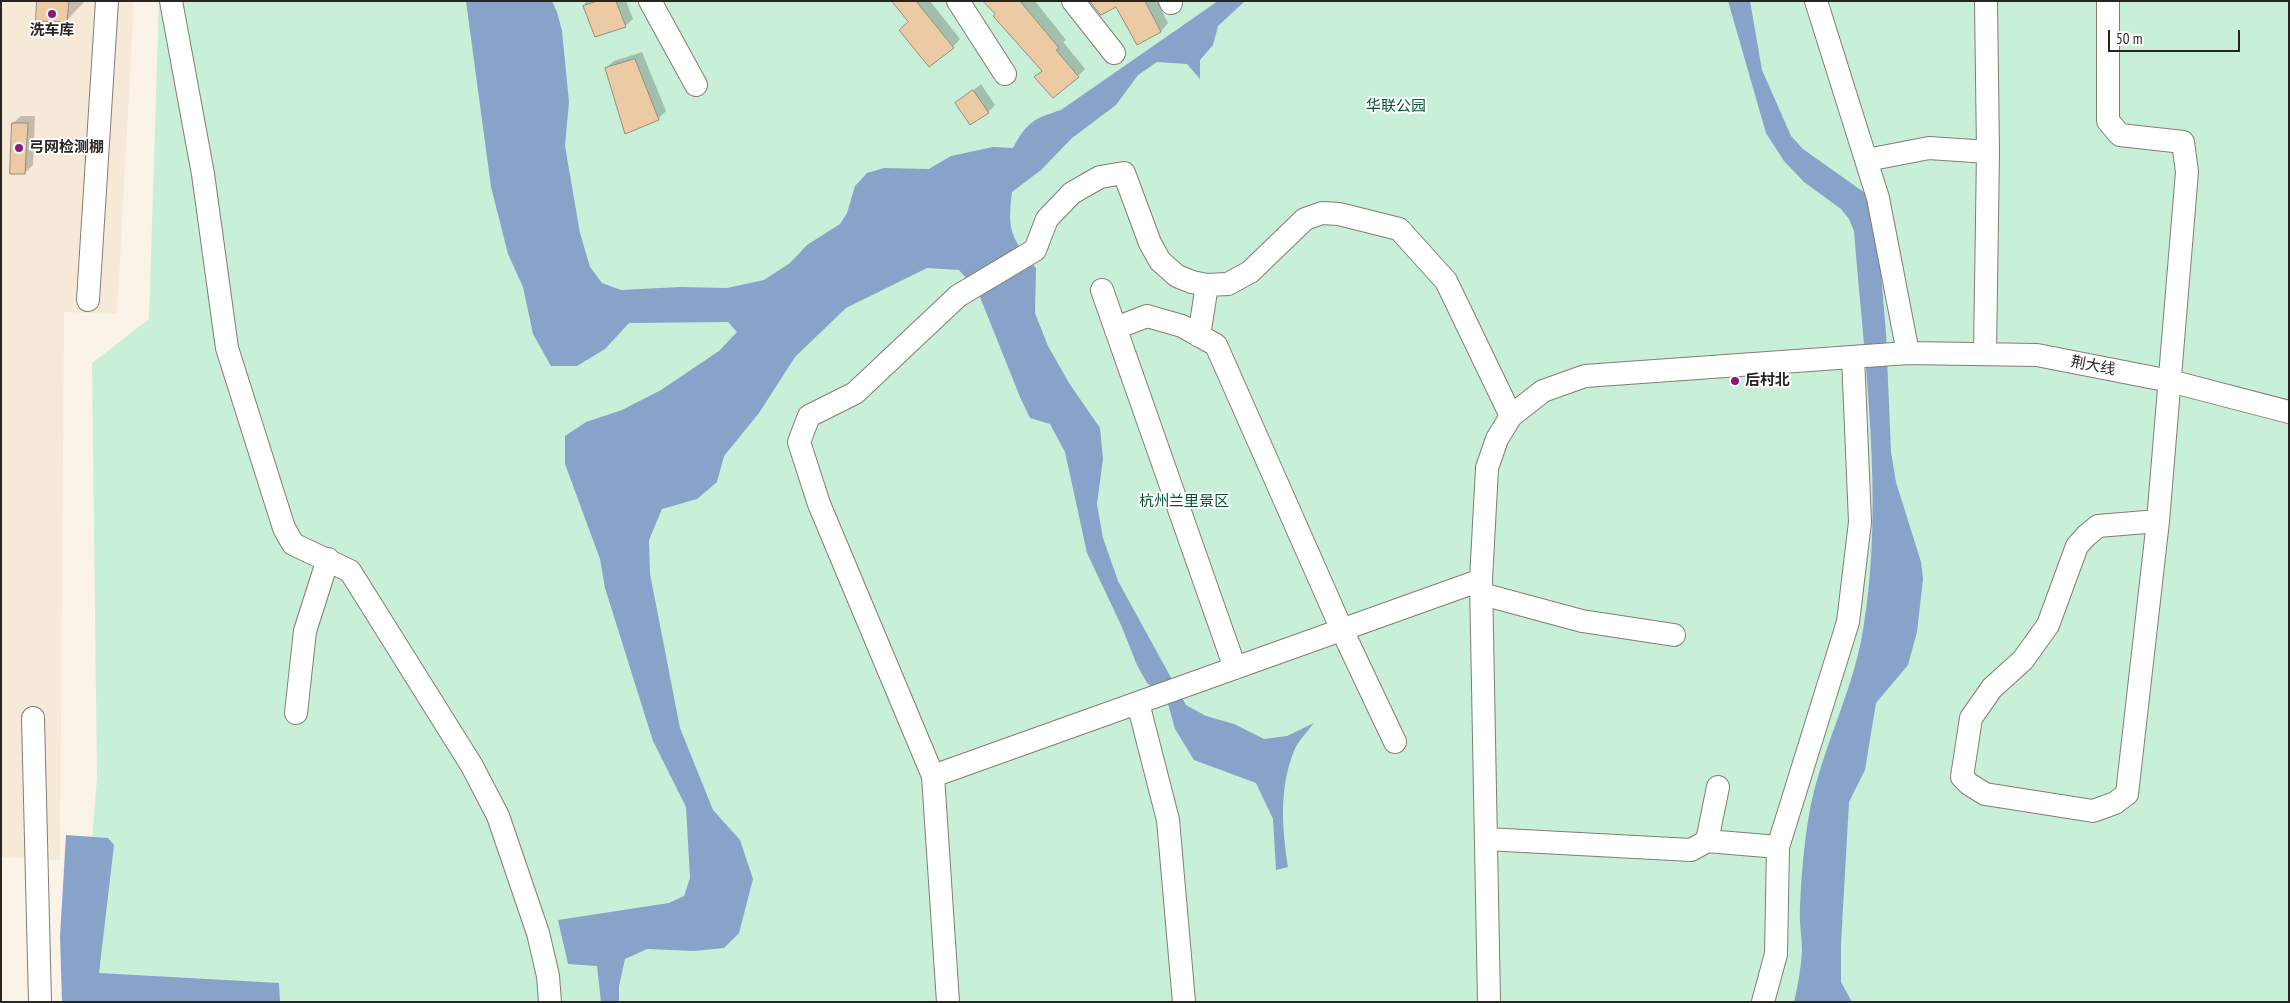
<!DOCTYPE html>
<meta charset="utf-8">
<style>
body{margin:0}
#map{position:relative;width:2290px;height:1003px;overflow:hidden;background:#fbf2e8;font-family:"PT Sans Narrow",sans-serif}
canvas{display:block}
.frame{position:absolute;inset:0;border:2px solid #282521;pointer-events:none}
.scale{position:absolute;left:2108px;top:30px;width:132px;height:22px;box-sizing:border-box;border:2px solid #282521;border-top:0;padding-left:6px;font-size:15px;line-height:18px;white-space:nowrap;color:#282521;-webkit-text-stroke:4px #fff;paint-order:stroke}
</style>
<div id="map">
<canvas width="2290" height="1003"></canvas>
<div class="frame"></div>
<div class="scale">50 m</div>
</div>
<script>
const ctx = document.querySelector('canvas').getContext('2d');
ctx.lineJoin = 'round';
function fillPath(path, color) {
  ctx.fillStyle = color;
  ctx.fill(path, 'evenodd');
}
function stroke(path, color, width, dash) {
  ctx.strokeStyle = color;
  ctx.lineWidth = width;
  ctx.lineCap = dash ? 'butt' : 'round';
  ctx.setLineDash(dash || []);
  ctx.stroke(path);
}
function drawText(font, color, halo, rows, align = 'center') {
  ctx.font = font + ' "PT Sans Narrow","Noto Sans SC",sans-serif';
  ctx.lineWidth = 4;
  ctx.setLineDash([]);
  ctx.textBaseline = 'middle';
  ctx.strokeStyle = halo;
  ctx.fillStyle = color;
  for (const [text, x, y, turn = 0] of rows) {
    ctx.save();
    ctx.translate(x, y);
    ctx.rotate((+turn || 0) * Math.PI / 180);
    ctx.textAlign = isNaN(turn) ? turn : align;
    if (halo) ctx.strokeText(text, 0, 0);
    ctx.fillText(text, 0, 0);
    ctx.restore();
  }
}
fillPath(new Path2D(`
 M1 1H134L117 314 64 312 60 860 1 857Z`), '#f7e9d8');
fillPath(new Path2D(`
 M159 1H2289V1002H79L97 778 92 363 149 319Z`), '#c8efd7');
fillPath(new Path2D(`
 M466 1H552L557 12 562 31 569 102 565 146 580 233 590 267 602 283 621 290 680 287 727 288 764 280 790 263 807 245 840 224 847 213 855 186 867 173 884 168 929 169 951 156 993 147 1013 148C1027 122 1033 119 1061 110L1218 1H1245L1218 26 1213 45 1200 60V79L1187 64 1157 62 1138 75 1116 105 1072 138 1041 170 1012 192C1007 231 1011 238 1036 268L1035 313 1048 346 1069 383 1100 428 1103 459 1097 504 1103 538 1118 581 1186 705 1206 716 1234 724 1264 739 1287 736 1314 723C1308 731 1298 741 1294 751 1279 788 1282 828 1288 867L1276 870 1273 819 1256 783 1194 760 1175 729 1167 700 1147 683 1137 665 1121 625 1087 553 1065 452 1050 424 1030 418 1020 397 978 292 959 270 927 268 846 308 795 357 759 413 724 456 717 482 697 499 662 509 649 540 650 574 680 728 713 810 740 840 753 879 739 933 724 948 694 951 647 949 625 959 619 986V1002H601L597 966 568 964 558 920 669 903 684 896 690 878 686 807 653 741 605 588 600 559 565 464V436L586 422 622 410 661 390 719 351 737 332 728 322 629 323 605 349 577 366H551L533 334 523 287 508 254 491 187Z
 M1728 1H1750L1762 70 1791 136 1803 149 1865 193 1872 210 1879 249 1886 333 1891 452 1896 482 1921 562 1923 579 1917 632 1908 665 1876 703 1865 770 1849 802 1841 944V982L1852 1002H1794C1798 985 1801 968 1802 951 1802 937 1799 923 1800 908 1801 877 1804 845 1809 815 1820 751 1853 693 1863 630 1885 503 1864 359 1854 231L1849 219 1841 209 1804 182 1784 161 1766 133Z
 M66 835 108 838 114 845 99 973 279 983 280 1002H62L60 936Z`), '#87a3c9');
fillPath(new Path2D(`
 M38 1H85L67 20Z
 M586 1H626L633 19 625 26 584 6Z
 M893 1H930L960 39 953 47 909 22Z
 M984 1H1035L1066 40 1063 42 1085 69 1078 76 1036 77 1043 70Z
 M1092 1H1157L1168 23 1161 31 1137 43 1117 5Z
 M642 52 666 111 658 119 606 68 614 61Z
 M981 84 995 105 988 112 957 104Z
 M21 116H35L33 165 25 173 13 123Z`), '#0003');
const building = new Path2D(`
 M37 1H69L67 22 36 21Z
 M598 1H616L626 27 595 37 583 6Z
 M892 1H916L954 48 929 67 899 30 908 22Z
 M983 1H1020L1059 48 1056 50 1079 77 1053 98 1034 77 1042 71 993 16 995 14Z
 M1090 1H1145L1161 32 1137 45 1116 7 1101 15Z
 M635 59 659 120 625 134 605 68Z
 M973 90 989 113 970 125 955 103Z
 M12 123H28L25 174H10Z`);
fillPath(building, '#eccba4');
stroke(building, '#958d83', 1);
const minor = new Path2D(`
 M171 1 203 174 227 348 284 528 293 544 350 571 472 766 498 816 538 933 548 976 550 1002
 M650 1 696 85
 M958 1 1005 74
 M1073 1 1114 53
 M1170 1 1171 3
 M1816 1 1878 198 1908 353
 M2108 1V121L2120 135 2183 142 2187 172 2158 521 2127 794 2115 803 2093 811 1985 794 1969 784 1962 777 1971 718 1992 688 2023 660 2048 625 2077 546 2086 536 2098 526 2158 521
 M1867 160 1929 148 1988 152
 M1102 290 1235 668
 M88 300 107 1
 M1116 328 1147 316 1182 326 1216 345 1342 630 1395 742
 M1199 336 1207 285
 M1985 354 1988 152 1986 1
 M1482 594 1582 621 1674 635
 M1138 703 1168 820 1184 1002
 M296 713 305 631 328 559
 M33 718 40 1002
 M933 776 1481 580
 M1486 839 1691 850 1707 841 1778 847
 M1707 841 1718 787
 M948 1002 933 776 819 504 799 442 809 416 855 393 958 296 1035 250 1047 219 1072 193 1100 177 1124 173 1150 243 1160 261 1177 276 1192 282 1207 285 1228 284 1250 272 1305 219 1322 213 1339 214 1399 229 1446 281 1511 416
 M1489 1002 1481 580 1487 468 1497 439 1511 416 1543 391 1585 376 1908 353 2037 355 2170 381 2289 412
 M1763 1002 1776 954 1778 847 1848 622 1860 522 1853 357`);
stroke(minor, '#847c73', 24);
stroke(minor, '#fff', 22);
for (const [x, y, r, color] of [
 [52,14,5,"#8f1978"],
 [19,148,5,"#8f1978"],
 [1735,381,5,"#8f1978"]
]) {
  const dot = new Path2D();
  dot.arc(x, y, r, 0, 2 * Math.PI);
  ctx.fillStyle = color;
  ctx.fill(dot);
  stroke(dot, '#fff', 2);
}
drawText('bold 15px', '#282521', '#fff', [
 ["洗车库",52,31,"center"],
 ["弓网检测棚",29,148],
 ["后村北",1745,381]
], 'left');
drawText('15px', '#005532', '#fff', [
 ["华联公园",1396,107],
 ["杭州兰里景区",1184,502]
]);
drawText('15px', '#282521', '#fff', [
 ["荆大线",2093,366,11]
]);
</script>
